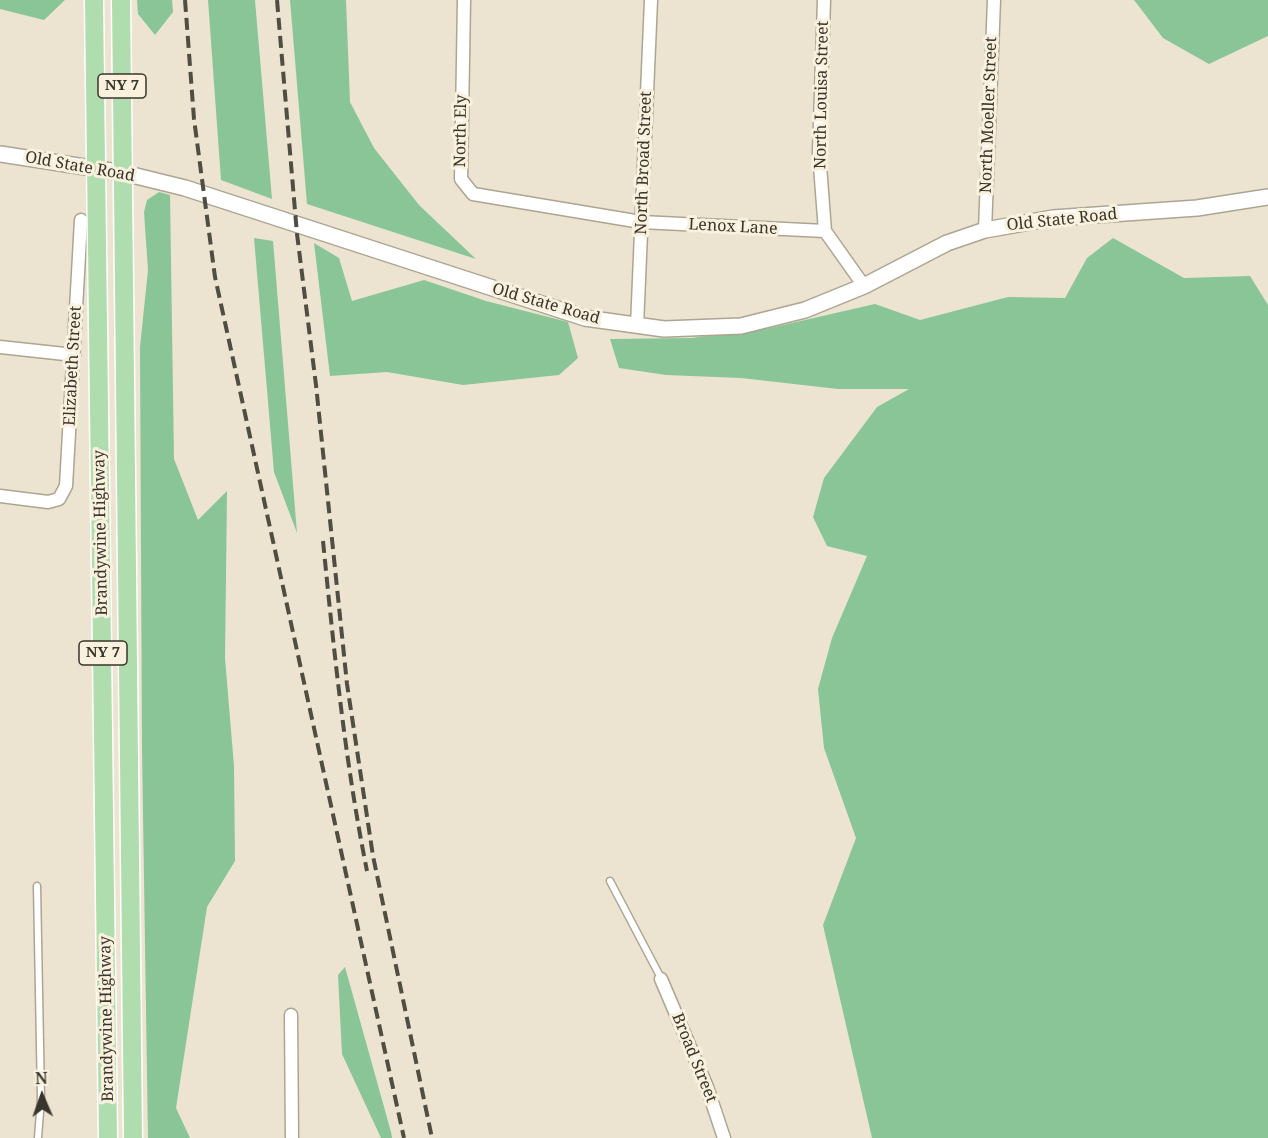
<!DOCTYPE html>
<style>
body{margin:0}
#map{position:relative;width:1268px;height:1138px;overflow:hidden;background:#ece4d0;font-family:"Noto Serif",serif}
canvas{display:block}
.north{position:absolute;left:12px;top:1066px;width:60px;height:60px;-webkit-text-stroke:4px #f9f1dd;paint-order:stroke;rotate:358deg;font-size:16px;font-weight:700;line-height:24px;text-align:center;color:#38352d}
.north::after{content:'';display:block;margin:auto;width:21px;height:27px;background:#38352d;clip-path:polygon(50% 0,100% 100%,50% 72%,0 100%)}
</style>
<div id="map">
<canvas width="1268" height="1138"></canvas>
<div class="north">N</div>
</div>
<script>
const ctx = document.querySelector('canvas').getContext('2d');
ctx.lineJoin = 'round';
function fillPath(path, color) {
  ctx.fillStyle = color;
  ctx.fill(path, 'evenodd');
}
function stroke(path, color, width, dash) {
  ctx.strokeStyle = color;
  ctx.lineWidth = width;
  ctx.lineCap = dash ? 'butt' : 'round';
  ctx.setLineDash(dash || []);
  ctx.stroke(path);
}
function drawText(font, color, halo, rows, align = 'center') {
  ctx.font = font + ' "Noto Serif",serif';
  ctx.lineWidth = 6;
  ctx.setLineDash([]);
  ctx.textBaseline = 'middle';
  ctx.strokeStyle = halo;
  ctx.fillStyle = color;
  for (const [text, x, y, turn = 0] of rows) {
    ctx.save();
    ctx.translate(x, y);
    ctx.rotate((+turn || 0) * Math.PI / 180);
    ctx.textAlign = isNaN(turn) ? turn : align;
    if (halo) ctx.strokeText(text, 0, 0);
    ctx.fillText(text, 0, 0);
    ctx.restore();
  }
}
fillPath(new Path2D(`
 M0 0H65L44 20 0 9Z
 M137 0H172L173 12 155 35 138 14Z
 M208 0H255L272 199 221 180Z
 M290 0H346L350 102 374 148 419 205 476 259 307 204Z
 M1134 0H1268V36L1209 64 1163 38Z
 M159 192 170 195 174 459 198 520 227 491 225 658 234 766 235 861 207 907 176 1108 190 1138H148L142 749 140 347 148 270 144 212 147 200Z
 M254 238 273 241 297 533 274 472Z
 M1113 238 1184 278 1250 276 1268 305V1138H872L823 925 856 838 824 748 818 689 832 638 867 556 827 546 813 517 824 478 877 407 909 389H838L741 378 666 375 619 368 610 339 691 338 770 328 875 304 920 320 1008 297 1065 298 1087 258Z
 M314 243 339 258 352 301 424 280 486 301 568 322 578 358 559 375 463 385 387 372 330 376Z
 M345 967 391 1132 392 1138H381L342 1054 338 975Z`), '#89c597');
const service = new Path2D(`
 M610 881 661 978
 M37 886 41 1099 38 1138`);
const minor = new Path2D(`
 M464 0 461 179 473 194 641 222 825 231
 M824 0 819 153 825 231 864 286
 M985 230 994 0
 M637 326 651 0
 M0 347 74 355
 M0 496 48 502 59 499 66 486 81 220
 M661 979 707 1087 724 1138
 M291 1015 292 1138`);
const tertiary = new Path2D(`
 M0 154 124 173 185 188 585 318 664 329 741 326 805 310 864 286 947 243 985 230 1053 218 1197 208 1268 197`);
const primary = new Path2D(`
 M94 0 108 1138
 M121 0 133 1138`);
stroke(service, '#aca592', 9);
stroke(minor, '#aca592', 15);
stroke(tertiary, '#aca592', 18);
stroke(primary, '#fff', 21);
stroke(service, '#fff', 6);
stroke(minor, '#fff', 12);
stroke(tertiary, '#fff', 15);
stroke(primary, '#b0ddad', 18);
stroke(new Path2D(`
 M185 0 194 119 215 277 404 1138
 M277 0 297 234 316 385 347 684 373 856 432 1138
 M323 541C334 651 345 762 367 871`), '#504d43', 4, [12, 6]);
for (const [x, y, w] of [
 [122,86,48],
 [103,653,48]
]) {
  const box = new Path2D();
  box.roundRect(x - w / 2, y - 12, w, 24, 4.5);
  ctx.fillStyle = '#f9f1dd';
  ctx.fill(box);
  stroke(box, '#38352d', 1.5);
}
drawText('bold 15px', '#38352d', null, [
 ["NY 7",122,86],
 ["NY 7",103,653]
]);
drawText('16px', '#38352d', '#f9f1dd', [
 ["North Louisa Street",822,95,-89],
 ["North Moeller Street",989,115,-88],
 ["North Ely",461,131,-89],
 ["North Broad Street",644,163,-88],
 ["Old State Road",80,167,10],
 ["Old State Road",1062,220,-6],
 ["Lenox Lane",733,227,3],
 ["Old State Road",546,304,16],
 ["Elizabeth Street",73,366,-87],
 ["Brandywine Highway",101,533,-91],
 ["Brandywine Highway",107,1019,-91],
 ["Broad Street",694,1058,68]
]);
</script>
